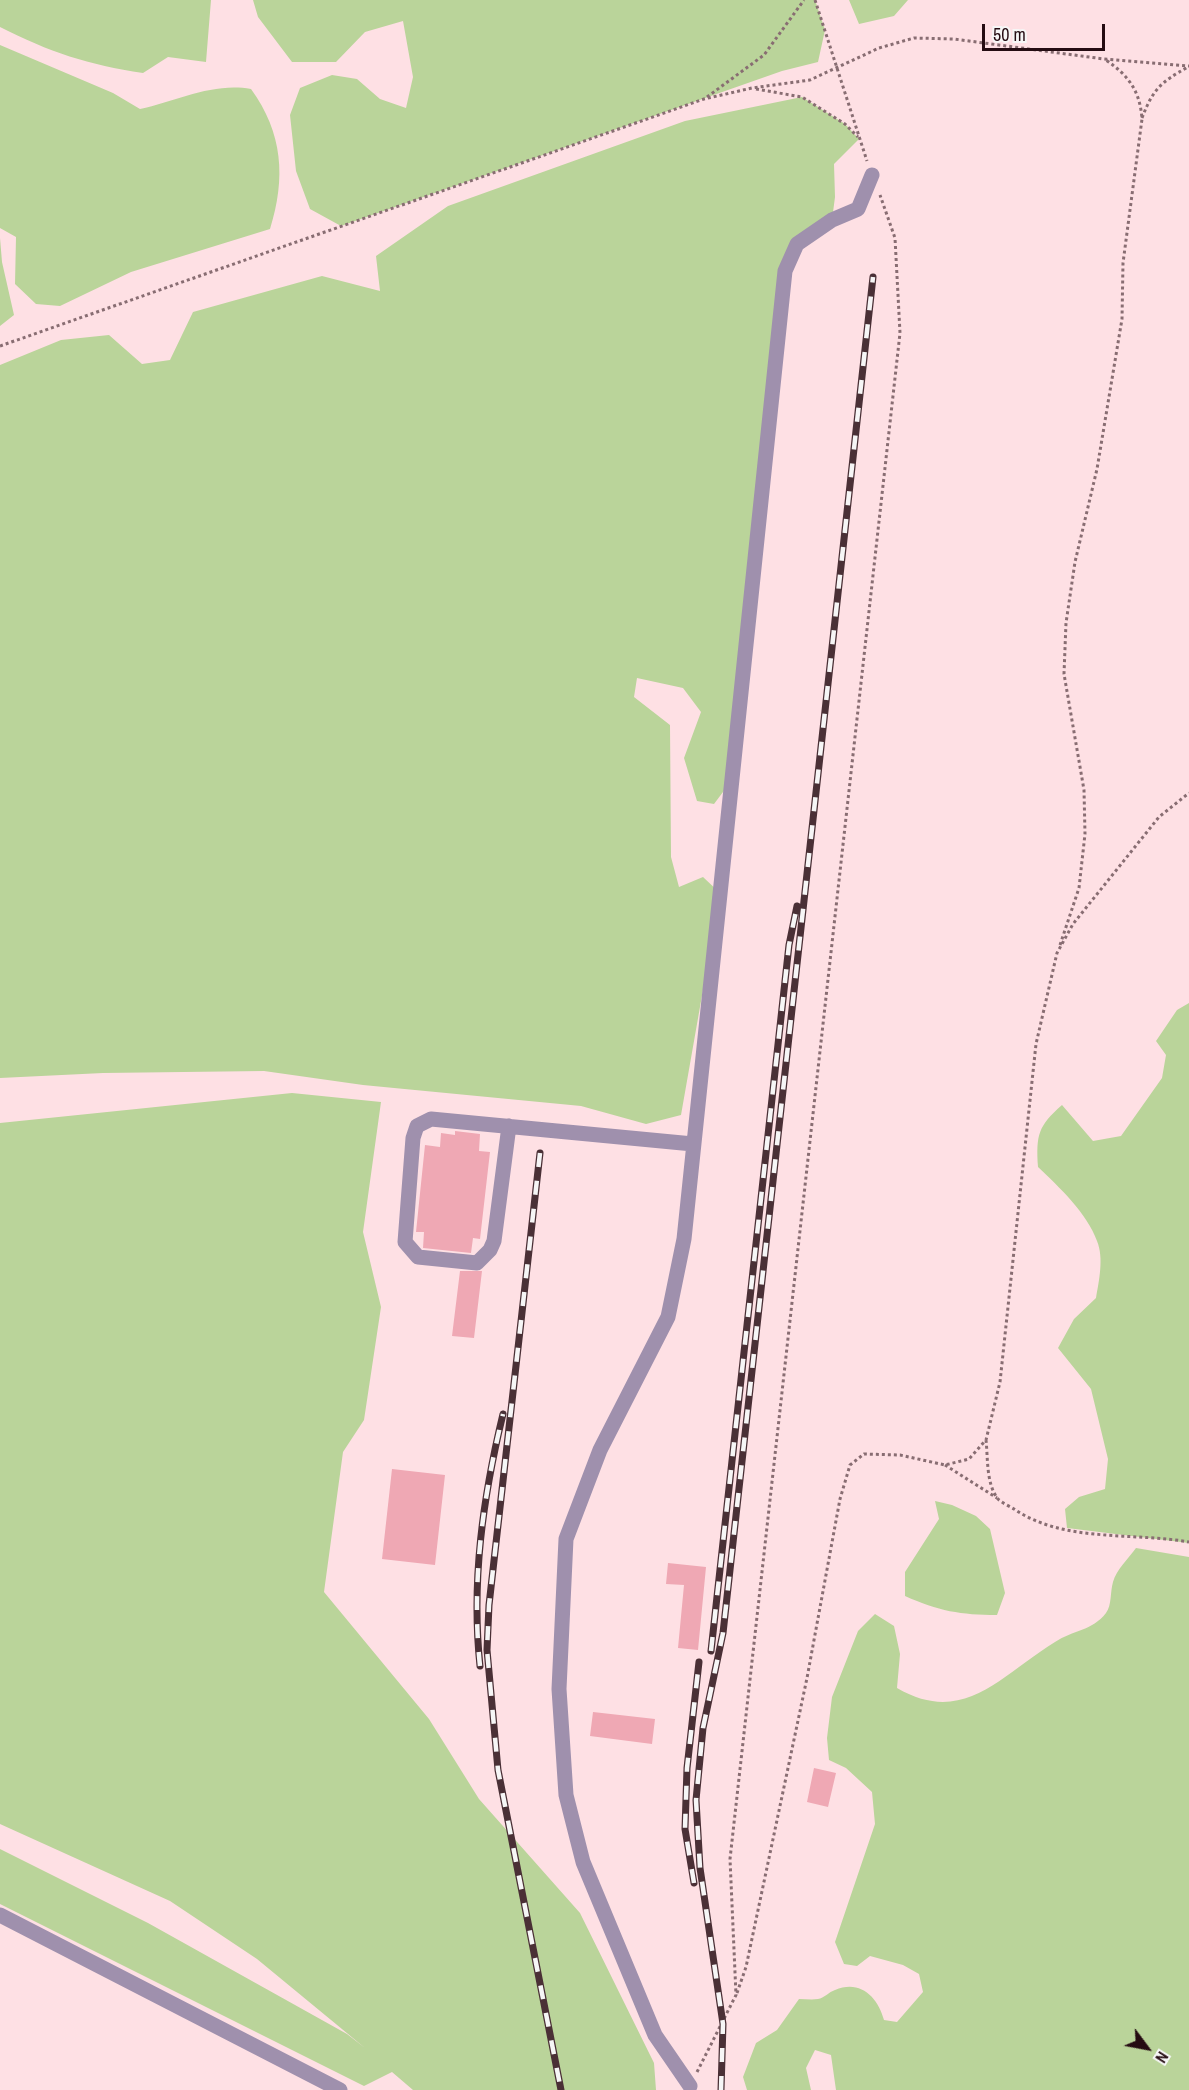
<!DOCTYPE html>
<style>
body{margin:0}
#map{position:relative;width:1189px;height:2090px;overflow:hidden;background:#fee0e4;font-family:"Archivo Narrow",sans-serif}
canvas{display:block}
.north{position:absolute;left:1117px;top:2018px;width:60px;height:60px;-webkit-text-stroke:4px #f6f6f6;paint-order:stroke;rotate:122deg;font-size:16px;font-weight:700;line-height:24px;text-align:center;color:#250c12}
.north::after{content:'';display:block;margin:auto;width:21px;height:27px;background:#250c12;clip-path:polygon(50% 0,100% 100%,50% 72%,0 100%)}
.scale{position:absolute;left:982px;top:24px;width:123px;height:27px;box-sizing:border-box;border:3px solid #250c12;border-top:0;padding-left:8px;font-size:18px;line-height:21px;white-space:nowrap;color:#250c12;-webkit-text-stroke:4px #f6f6f6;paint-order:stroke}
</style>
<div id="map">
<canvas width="1189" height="2090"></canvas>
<div class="north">N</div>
<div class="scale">50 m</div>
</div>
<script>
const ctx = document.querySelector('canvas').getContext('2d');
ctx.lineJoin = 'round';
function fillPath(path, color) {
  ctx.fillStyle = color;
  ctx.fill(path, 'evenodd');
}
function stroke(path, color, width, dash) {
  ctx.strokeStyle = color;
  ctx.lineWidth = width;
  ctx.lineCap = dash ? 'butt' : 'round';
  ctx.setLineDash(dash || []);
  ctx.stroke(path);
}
fillPath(new Path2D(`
 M0 0H211L206 62 168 57 143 73C89 65 49 52 0 27Z
 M253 0H815L825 30 818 62 782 71 341 226 310 209 296 171 290 115 300 88 332 75 357 79 380 99 406 108 413 77 403 21 365 32 336 62H292L258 17Z
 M849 0H908L894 16 859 24Z
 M0 45 113 93 140 109C177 101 213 82 251 89 283 133 286 178 270 229L131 272 60 306 36 304 15 284 16 237 0 228Z
 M802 97 845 124 859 139 834 164 835 197 832 220 797 244 785 271 732 780 714 804 697 801 684 758 701 712 683 688 637 678 634 697 670 725 671 857 679 887 703 877 720 893 681 1115 646 1124 581 1106 363 1085 264 1071 103 1073 0 1078V365L61 340 109 335 142 364 170 360 193 312 322 276 380 291 376 256 448 206 685 121Z
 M0 238 2 262 14 315 0 326Z
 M1189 1003V1543L1067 1528 1065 1509 1079 1497 1105 1489 1108 1459 1091 1389 1058 1348 1074 1319 1096 1298C1099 1281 1104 1258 1097 1241 1087 1213 1059 1187 1038 1167 1036 1135 1038 1126 1062 1105L1093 1141 1121 1136 1162 1078 1166 1055 1156 1041 1177 1010Z
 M292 1093 381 1102 363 1232 381 1307 364 1420 343 1452 324 1592 429 1719 479 1799 580 1913 654 2063 656 2090H413L392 2072 364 2086 0 1904V1849L148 1923 347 2034 365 2048 257 1959 170 1901 0 1824V1123Z
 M935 1501 952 1505 976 1516 990 1529 1005 1593 997 1615C961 1615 938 1611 905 1596V1572L939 1519Z
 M1136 1548 1189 1557V2090H836L831 2055 815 2050 806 2068 811 2090H747L743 2077 756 2043 777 2030 799 1999C805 1999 812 2000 818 1999 824 1998 829 1992 835 1990 860 1979 878 1997 884 2020L897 2022 923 1992 919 1974 903 1965 870 1956 857 1966 844 1964 835 1942 875 1824 872 1792 846 1768 829 1760 827 1738 832 1697 858 1631 875 1614 894 1626 900 1654 897 1688C964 1727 1001 1675 1055 1642 1073 1630 1092 1631 1106 1613 1112 1605 1110 1592 1113 1582 1116 1570 1129 1558 1136 1548Z`), '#bad49a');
fillPath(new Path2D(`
 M455 1131 480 1134 479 1151 490 1152 480 1239 473 1238 471 1253 423 1248 424 1232H416L425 1145 440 1147 441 1133 455 1135Z
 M460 1271H482L474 1338 452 1336Z
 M392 1469 445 1475 435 1565 382 1559Z
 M668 1563 706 1567 698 1650 678 1648 684 1585 666 1584Z
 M593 1712 655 1719 652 1744 590 1736Z
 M814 1768 836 1773 828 1807 807 1802Z`), '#efa8b4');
stroke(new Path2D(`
 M815 0 867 161
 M756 89 802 97 845 124 858 137
 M707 97 764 55 804 0
 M1142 118C1153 89 1161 82 1188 67
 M0 346 704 99 752 88 810 80 879 48 914 38 954 39 1104 59 1189 66
 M1060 945 1079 888 1085 834 1084 790 1064 674 1066 623 1075 562 1097 469 1122 319 1123 263 1142 119C1140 91 1129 76 1106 60
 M986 1440C988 1458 986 1484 998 1499 1002 1503 1009 1506 1014 1509 1064 1543 1132 1532 1189 1542
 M945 1465 997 1498
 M737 1993 746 1967 807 1678 840 1499 850 1465 864 1454 900 1455 945 1465 969 1459 986 1440 1000 1382 1036 1044 1057 953 1073 924 1159 817 1189 793
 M697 2072 736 1995 730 1859 900 333 895 238 880 195`), '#886d72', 3, [3, 3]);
stroke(new Path2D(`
 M509 1126 494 1241 490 1250 477 1263 418 1257 405 1242 413 1138 417 1126 431 1119 693 1144
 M0 1915 340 2090
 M690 2086 655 2035 583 1862 566 1795 559 1689 566 1539 600 1450 668 1317 684 1239 785 271 797 244 832 220 858 209 872 175`), '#9f90ad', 15);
const rail = new Path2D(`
 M540 1153 489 1605 487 1650 498 1770 561 2090
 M711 1651 789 945 797 906
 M480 1666C471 1581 483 1497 503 1414
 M694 1883 685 1829 687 1768 699 1662
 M721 2090 723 2024 700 1868 696 1800 703 1728 723 1633 873 277`);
stroke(rail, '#4a3036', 7);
stroke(rail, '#f6f6f6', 4.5, [14]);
</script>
